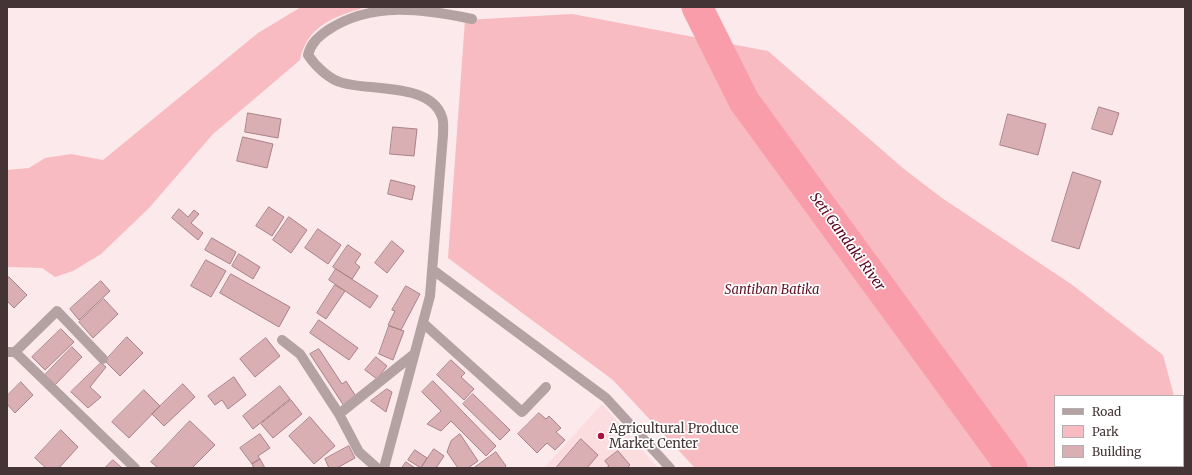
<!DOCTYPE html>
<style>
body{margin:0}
#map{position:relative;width:1192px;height:475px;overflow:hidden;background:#fbe9eb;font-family:Merriweather,serif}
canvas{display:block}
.frame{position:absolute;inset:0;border:8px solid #443435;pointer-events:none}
.legend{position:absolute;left:1054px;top:395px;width:130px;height:72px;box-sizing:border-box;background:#fff;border:1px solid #b4aeae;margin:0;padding:5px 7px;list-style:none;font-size:12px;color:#443435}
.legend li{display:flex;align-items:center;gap:8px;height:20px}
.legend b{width:20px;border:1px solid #b4aeae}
</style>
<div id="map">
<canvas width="1192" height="475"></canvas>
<div class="frame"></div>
<ul class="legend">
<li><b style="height:5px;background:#b4a2a3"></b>Road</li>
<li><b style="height:11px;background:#f8bbc1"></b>Park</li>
<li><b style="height:11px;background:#d9afb3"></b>Building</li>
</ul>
</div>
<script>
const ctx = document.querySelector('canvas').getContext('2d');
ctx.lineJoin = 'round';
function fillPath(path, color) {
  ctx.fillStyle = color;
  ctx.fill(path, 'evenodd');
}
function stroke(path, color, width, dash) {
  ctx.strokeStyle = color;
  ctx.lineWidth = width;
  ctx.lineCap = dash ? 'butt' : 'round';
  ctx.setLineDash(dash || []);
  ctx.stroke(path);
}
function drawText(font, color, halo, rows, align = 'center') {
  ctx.font = font + ' Merriweather,serif';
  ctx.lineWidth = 3.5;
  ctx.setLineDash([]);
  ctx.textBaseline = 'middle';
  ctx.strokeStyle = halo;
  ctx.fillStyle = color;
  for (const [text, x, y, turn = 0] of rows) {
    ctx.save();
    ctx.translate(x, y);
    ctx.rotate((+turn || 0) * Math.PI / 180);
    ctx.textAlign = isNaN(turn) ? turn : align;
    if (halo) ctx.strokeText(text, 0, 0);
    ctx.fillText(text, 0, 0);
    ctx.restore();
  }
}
fillPath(new Path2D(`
 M602 404 658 468H544Z`), '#fbdcdf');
fillPath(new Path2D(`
 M301 7H366C336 16 307 25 300 60L213 134 149 208 101 254 73 271 55 277 42 268 7 267V170L29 168 45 158 71 154 103 160 258 33Z
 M572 14 768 51 904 169 942 198 1071 284 1163 355 1174 396H1055V466H1183V419L1185 424V468H695L613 380 448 258 465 20Z`), '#f8bbc1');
stroke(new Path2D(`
 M697 7 744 101 1012 468`), '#f89da9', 31);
const building = new Path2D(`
 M1099 107 1119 113 1112 135 1092 129Z
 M248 113 281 119 278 138 245 132Z
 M1008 114 1046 124 1038 155 1000 145Z
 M393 127 417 129 414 156 390 154Z
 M243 137 273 144 267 168 237 161Z
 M1073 172 1101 181 1079 249 1052 241Z
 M391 180 415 186 412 200 388 194Z
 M269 207 284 217 272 236 256 226Z
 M179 209 188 217 194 210 199 214 191 223 203 233 198 240 172 218Z
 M289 217 307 230 291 253 273 240Z
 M318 229 341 245 328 264 305 248Z
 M212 238 236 252 230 264 205 250Z
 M392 241 404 251 387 273 375 263Z
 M348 245 361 254 355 263 360 267 352 279 333 267Z
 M239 254 260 267 253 279 232 266Z
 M206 260 226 271 211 297 191 286Z
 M336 269 378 296 370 308 329 280Z
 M231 274 290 307 279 327 220 293Z
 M9 277 27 295 14 308 7 301V280Z
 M101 281 110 291 79 320 70 309Z
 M335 285 345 291 326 319 317 313Z
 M406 286 420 294 401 330 388 325 395 311 392 310Z
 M104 299 118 314 93 338 79 322Z
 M319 320 358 348 349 360 310 333Z
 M389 326 404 331 393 360 379 354Z
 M61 329 74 342 45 370 32 357Z
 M127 337 143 353 120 376 105 361Z
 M266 338 280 356 255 377 240 359Z
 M72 347 82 357 54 386 44 376Z
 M319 349 342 384 346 381 357 398 344 406 310 354Z
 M376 357 387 366 377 379 365 370Z
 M451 360 465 373 461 377 474 389 464 400 437 375Z
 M101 363 106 367 90 387 101 397 88 408 71 392Z
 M234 377 246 395 228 409 222 400 215 405 208 396Z
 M433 381 496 446 486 456 451 421 441 431 427 424 441 411 422 392Z
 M21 382 33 395 15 413 7 404V396Z
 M183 384 195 397 164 426 152 414Z
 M280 386 290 399 253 429 243 416Z
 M387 389 392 392 386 412 371 401Z
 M144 390 160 406 129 438 112 422Z
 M473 394 510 430 500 440 463 404Z
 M291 400 302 414 273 438 261 424Z
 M539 413 546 419 549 416 561 428 556 432 565 440 555 450 547 443 537 453 518 434Z
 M310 417 335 446 314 464 289 436Z
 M190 421 215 445 192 468H158L151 462Z
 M61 430 78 447 59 468H46L35 458Z
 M260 434 270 448 258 456 260 459 252 464 240 448Z
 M460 434 478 461 468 468H458L447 452 451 441Z
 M581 439 598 455 587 468H556Z
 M349 446 355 458 337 468H329L325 459Z
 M434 449 444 456 436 468H421Z
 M415 450 427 458 421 468 408 460Z
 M618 451 630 465 627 468H606L609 466 605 461Z
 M496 452 506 466 504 468H474Z
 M260 459 265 468H254L252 464Z
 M113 460 122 468H105Z
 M406 462 415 468H402Z`);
fillPath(building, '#d9afb3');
stroke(building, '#a88286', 1);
stroke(new Path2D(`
 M433 270 606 398 670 468
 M423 323 522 412 546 387
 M282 340 300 354 339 414 359 452 377 468
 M7 352H15L135 468
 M15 352 57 311 103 359
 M339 414 413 355
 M384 468 430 296 443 135C443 130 444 122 442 117 431 83 372 91 343 83 330 80 316 67 308 55 311 43 318 37 328 30 372 1 423 9 472 19`), '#b4a2a3', 10);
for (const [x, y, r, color] of [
 [601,436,4,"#a91342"]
]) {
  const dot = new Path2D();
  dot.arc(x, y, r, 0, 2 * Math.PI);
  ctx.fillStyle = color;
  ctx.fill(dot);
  stroke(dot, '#fff', 1.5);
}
drawText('italic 13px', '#631428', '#fff', [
 ["Santiban Batika",772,290]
]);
drawText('13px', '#443435', '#fff', [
 ["Agricultural Produce",609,429],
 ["Market Center",609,444]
], 'left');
drawText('italic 14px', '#56041d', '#fff', [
 ["Seti Gandaki River",847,242,54]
]);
</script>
